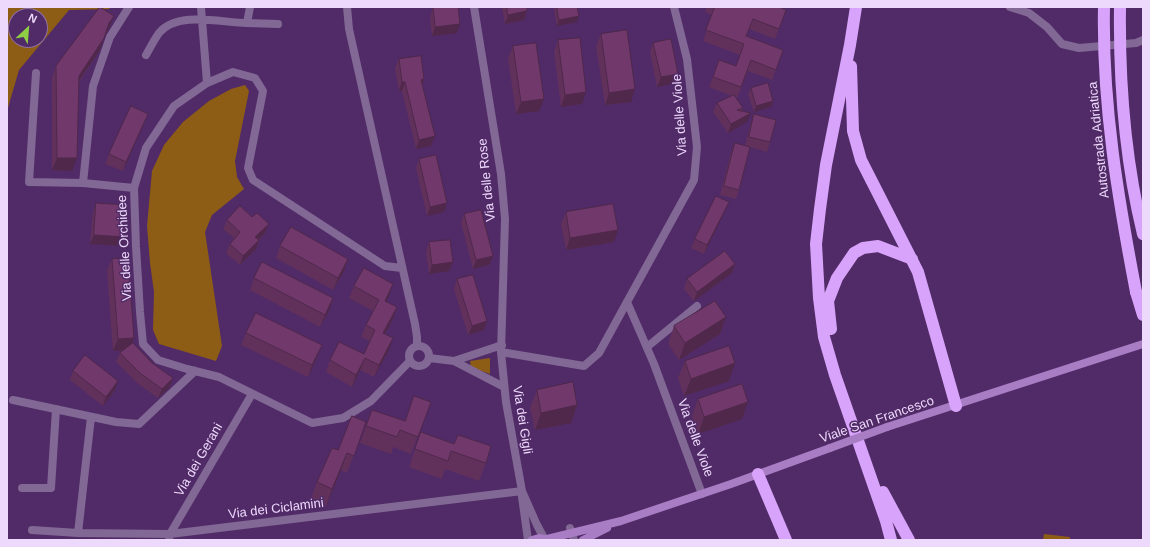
<!DOCTYPE html>
<style>
body{margin:0}
#map{position:relative;width:1150px;height:547px;overflow:hidden;background:#512b67;font-family:Arial,sans-serif}
canvas{display:block}
.frame{position:absolute;inset:0;border:8px solid #edd9fc;pointer-events:none}
.north{position:absolute;left:8px;top:8px;width:40px;height:40px;box-sizing:border-box;background:#512b67;border:1px solid #8f71a3;border-radius:50%;rotate:26deg;font-size:11px;font-weight:700;line-height:16px;text-align:center;color:#edd9fc}
.north::after{content:'';display:block;margin:auto;width:14px;height:18px;background:#8dce44;clip-path:polygon(50% 0,100% 100%,50% 72%,0 100%)}
</style>
<div id="map">
<canvas width="1150" height="547"></canvas>
<div class="frame"></div>
<div class="north">N</div>
</div>
<script>
const ctx = document.querySelector('canvas').getContext('2d');
ctx.lineJoin = 'round';
function fillPath(path, color) {
  ctx.fillStyle = color;
  ctx.fill(path, 'evenodd');
}
function stroke(path, color, width, dash) {
  ctx.strokeStyle = color;
  ctx.lineWidth = width;
  ctx.lineCap = dash ? 'butt' : 'round';
  ctx.setLineDash(dash || []);
  ctx.stroke(path);
}
function drawText(font, color, halo, rows, align = 'center') {
  ctx.font = font + ' Arial,sans-serif';
  ctx.lineWidth = 3;
  ctx.setLineDash([]);
  ctx.textBaseline = 'middle';
  ctx.strokeStyle = halo;
  ctx.fillStyle = color;
  for (const [text, x, y, turn = 0] of rows) {
    ctx.save();
    ctx.translate(x, y);
    ctx.rotate((+turn || 0) * Math.PI / 180);
    ctx.textAlign = isNaN(turn) ? turn : align;
    if (halo) ctx.strokeText(text, 0, 0);
    ctx.fillText(text, 0, 0);
    ctx.restore();
  }
}
fillPath(new Path2D(`
 M7 7H111L109 9 69 10 19 70 7 111ZM16 16H40V40H16Z
 M245 85 249 91 235 161 237 177 244 189 212 215 205 232 222 346 216 361 159 344 153 330 154 292 150 263 147 226 152 171 164 145 183 122 209 101 231 89Z
 M490 358V374L471 367 470 361Z
 M1044 534 1070 537V540H1043Z`), '#8d5d15');
stroke(new Path2D(`
 M129 7 110 37 93 86 83 183 134 188
 M201 7 207 83
 M347 7 349 29 415 324 417 337V346
 M474 7 501 174 505 219 501 352 506 402 522 491 537 525 544 538
 M1010 7 1029 13 1047 27 1062 44 1079 48 1136 43 1143 40
 M247 23 278 24
 M146 55C150 48 154 40 159 33 178 10 222 23 247 23L250 7
 M36 73 29 182 83 183
 M402 268 385 266 253 180 248 168 263 91 255 78 233 72 207 83 174 106 146 148 134 188 136 247 140 312 143 344 158 360 187 369 219 377 312 423 343 418 371 401 410 361
 M627 302 654 364 702 494
 M409 356a10 10 0 1 1 20 0a10 10 0 1 1-20 0Z
 M647 347 697 306
 M501 352 584 366 599 353 694 180 697 147 687 59 674 7
 M429 358 454 361 504 387
 M454 361 502 345
 M13 400 116 422 139 424 195 371
 M22 488H51L56 409
 M522 497 528 540
 M570 528 574 540
 M32 530 78 533 170 534 522 491
 M78 533 91 417
 M169 540 170 534 252 394`), '#826894', 8);
stroke(new Path2D(`
 M887 427 1143 344
 M547 539 621 521 731 484 830 448
 M532 540 539 538 548 540
 M583 540 607 528`), '#a87dc4', 8);
stroke(new Path2D(`
 M856 7 850 45 826 165 820 209 816 244 819 298 824 337 835 375 886 521 891 540
 M851 66 853 131 861 160 918 272 956 406
 M1136 292 1143 315
 M831 329 828 301 837 278 854 253 863 248 878 246 912 259
 M758 474 786 540
 M883 492 909 540`), '#d8a3fa', 12);
stroke(new Path2D(`
 M830 448 887 427`), '#a87dc4', 8);
stroke(new Path2D(`
 M1104 7C1102 104 1118 198 1136 292
 M1120 7C1119 83 1125 160 1143 234`), '#d8a3fa', 12);
fillPath(new Path2D(`
 M502 7H527V11L524 20 505 24Z
 M555 7H577V22L557 26 554 9Z
 M707 7H779L786 10 775 39 749 29 746 36 783 50 772 80 748 71 737 98 736 97 743 108 742 111 747 122 728 133 713 112 717 103 732 96 709 87 719 60 736 66 740 55 703 41 712 15 705 12Z
 M433 8 457 33 432 36 430 17Z
 M114 16 109 28 105 34 100 50 79 82 72 171 52 170V78L56 66Z
 M601 34 631 102 605 105 596 46Z
 M558 40 582 104 561 107 554 52Z
 M653 43 675 83 657 87 650 52Z
 M513 46 539 111 516 114 508 58Z
 M399 59 424 79 422 85 435 136 431 146 416 149 402 91H399L395 68Z
 M751 88 773 101 771 107 754 112 748 94Z
 M148 114 144 123 123 171 105 164 109 154Z
 M754 114 770 142 767 152 750 147 739 190 736 199 720 195 731 152 735 143 745 146 751 123Z
 M419 159 444 212 427 216 416 168Z
 M729 202 725 211 704 254 691 248 695 239Z
 M96 203 125 237 122 246 90 244 93 212Z
 M566 212 614 242 566 250 561 224Z
 M464 214 493 256 489 265 473 269 461 223Z
 M252 217 269 224 265 233 259 240 256 249 240 265 226 253 230 244 234 238 223 229 227 220Z
 M429 242 453 262 449 271 429 274 426 252Z
 M280 246 348 259 344 271 333 290 276 258Z
 M112 259 134 338 132 344 152 363 173 378 169 388 158 398 137 383 116 362 120 353 122 351H113L107 271Z
 M735 264 732 273 694 301 684 289 687 279Z
 M254 278 329 311 320 327 250 290Z
 M457 279 484 330 468 335 454 289Z
 M393 284 386 302 397 307 393 319 385 334 389 350 374 377 360 370 352 387 326 372 330 360 364 354 370 341 361 337 366 325 373 311 349 298 354 286Z
 M726 317 720 334 679 360 668 344 674 326Z
 M246 333 322 345 317 357 308 377 241 345Z
 M685 361 729 381 684 396 678 378Z
 M73 371 115 390 103 406 70 380Z
 M537 390 577 405 571 423 535 430 530 408Z
 M698 399 748 402 742 419 698 434 692 416Z
 M431 402 411 454 393 447 391 454 360 443 372 410 405 421Z
 M366 422 347 473 341 470 326 506 311 499 317 482 338 450Z
 M421 432 486 463 479 481 445 469 442 479 409 467Z`), '#61315c');
fillPath(new Path2D(`
 M527 11 524 20 505 24 508 15Z
 M114 16 109 28 105 35 109 23Z
 M579 16 577 22 557 26 559 20Z
 M460 24 457 33 432 36 435 27Z
 M104 38 100 50 74 88 79 76Z
 M678 74 675 83 657 87 661 77Z
 M424 79 421 89V80Z
 M402 82H405L402 91H399Z
 M635 89 631 102 605 105 609 93Z
 M586 92 582 104 561 107 565 95Z
 M544 99 539 111 516 114 521 102Z
 M773 101 771 107 754 112 756 106Z
 M751 113 747 122 728 133 731 124Z
 M148 114 144 123 123 171 126 162Z
 M435 136 431 146 416 149 419 140Z
 M57 158H77L72 171 52 170Z
 M729 202 725 211 704 254 707 245Z
 M447 203 444 212 427 216 430 207Z
 M269 224 265 233 252 246 255 237Z
 M618 230 614 242 566 250 570 238Z
 M94 235 125 237 122 246 90 244Z
 M259 240 256 249 240 265 243 256Z
 M493 256 489 265 473 269 476 260Z
 M348 259 344 271 333 290 338 278Z
 M453 262 449 271 429 274 432 265Z
 M735 264 732 273 694 301 697 292Z
 M393 284 389 296 381 313 385 301Z
 M333 298 329 311 320 327 325 315Z
 M397 307 393 319 379 345 383 333Z
 M726 317 720 334 679 360 685 343Z
 M487 321 484 330 468 335 472 326Z
 M134 338 130 350 113 351 118 339Z
 M393 338 389 350 374 377 379 365Z
 M322 345 317 357 308 377 312 365Z
 M365 358 360 370 352 387 356 375Z
 M735 363 729 381 684 396 691 379Z
 M173 378 169 388 158 398 162 389Z
 M118 381 115 390 103 406 106 397Z
 M748 402 742 419 698 434 704 417Z
 M577 405 571 423 535 430 541 413Z
 M347 453 341 470 326 506 332 489Z`), '#4f284b');
const building = new Path2D(`
 M100 7 114 16 109 23 104 38 79 76 77 158H57L56 66Z
 M439 7H458L460 24 435 27 433 8Z
 M507 7H527V11L508 15Z
 M557 7H577L579 16 559 20Z
 M715 7H779L786 10 779 29 753 19 746 36 783 50 776 70 751 60 741 87 713 77 719 60 736 66 744 44 706 30Z
 M627 30 635 89 609 93 601 34Z
 M580 38 586 92 565 95 558 40Z
 M671 39 678 74 661 77 653 43Z
 M536 43 544 99 521 102 513 46Z
 M421 56 424 79 421 80 435 136 419 140 405 82H402L399 59Z
 M768 83 773 101 756 106 751 88Z
 M734 95 743 108 737 110 751 113 731 124 717 103Z
 M131 106 148 114 126 162 109 154Z
 M754 114 776 120 770 142 749 137Z
 M735 143 750 147 739 190 724 186Z
 M436 155 447 203 430 207 419 159Z
 M716 196 729 202 707 245 695 239Z
 M96 203 127 205 125 237 94 235Z
 M613 204 618 230 570 238 566 212Z
 M240 206 252 217 257 213 269 224 255 237 259 240 243 256 230 244 240 232 227 220Z
 M481 210 493 256 476 260 464 214Z
 M291 227 348 259 338 278 280 246Z
 M450 240 453 262 432 265 429 242Z
 M725 251 735 264 697 292 687 279Z
 M128 258 134 338 118 339 112 259Z
 M262 262 333 298 325 315 254 278Z
 M364 268 393 284 385 301 397 307 383 333 393 338 379 365 365 358 356 375 330 360 339 342 364 354 375 330 366 325 379 300 354 286Z
 M473 275 487 321 472 326 457 279Z
 M715 301 726 317 685 343 674 326Z
 M256 313 322 345 312 365 246 333Z
 M133 343 152 363 173 378 162 389 140 373 120 353Z
 M729 346 735 363 691 379 685 361Z
 M85 355 118 381 106 397 73 371Z
 M573 382 577 405 541 413 537 390Z
 M742 384 748 402 704 417 698 399Z
 M414 396 431 402 418 437 400 430 397 437 366 426 372 410 405 421Z
 M352 416 366 422 354 456 347 453 332 489 317 482 332 448 338 450Z
 M421 432 454 444 458 435 491 446 486 463 451 451 448 461 415 449Z`);
fillPath(building, '#71396b');
stroke(building, '#4f284b', 1);
drawText('13px', '#edd9fc', '#512b67', [
 ["Via delle Viole",680,115,-94],
 ["Autostrada Adriatica",1099,140,-96],
 ["Via delle Rose",487,180,-96],
 ["Via delle Orchidee",125,248,-93],
 ["Via dei Gigli",522,420,81],
 ["Viale San Francesco",877,420,-19],
 ["Via delle Viole",695,438,70],
 ["Via dei Gerani",199,460,-60],
 ["Via dei Ciclamini",276,509,-7]
]);
</script>
